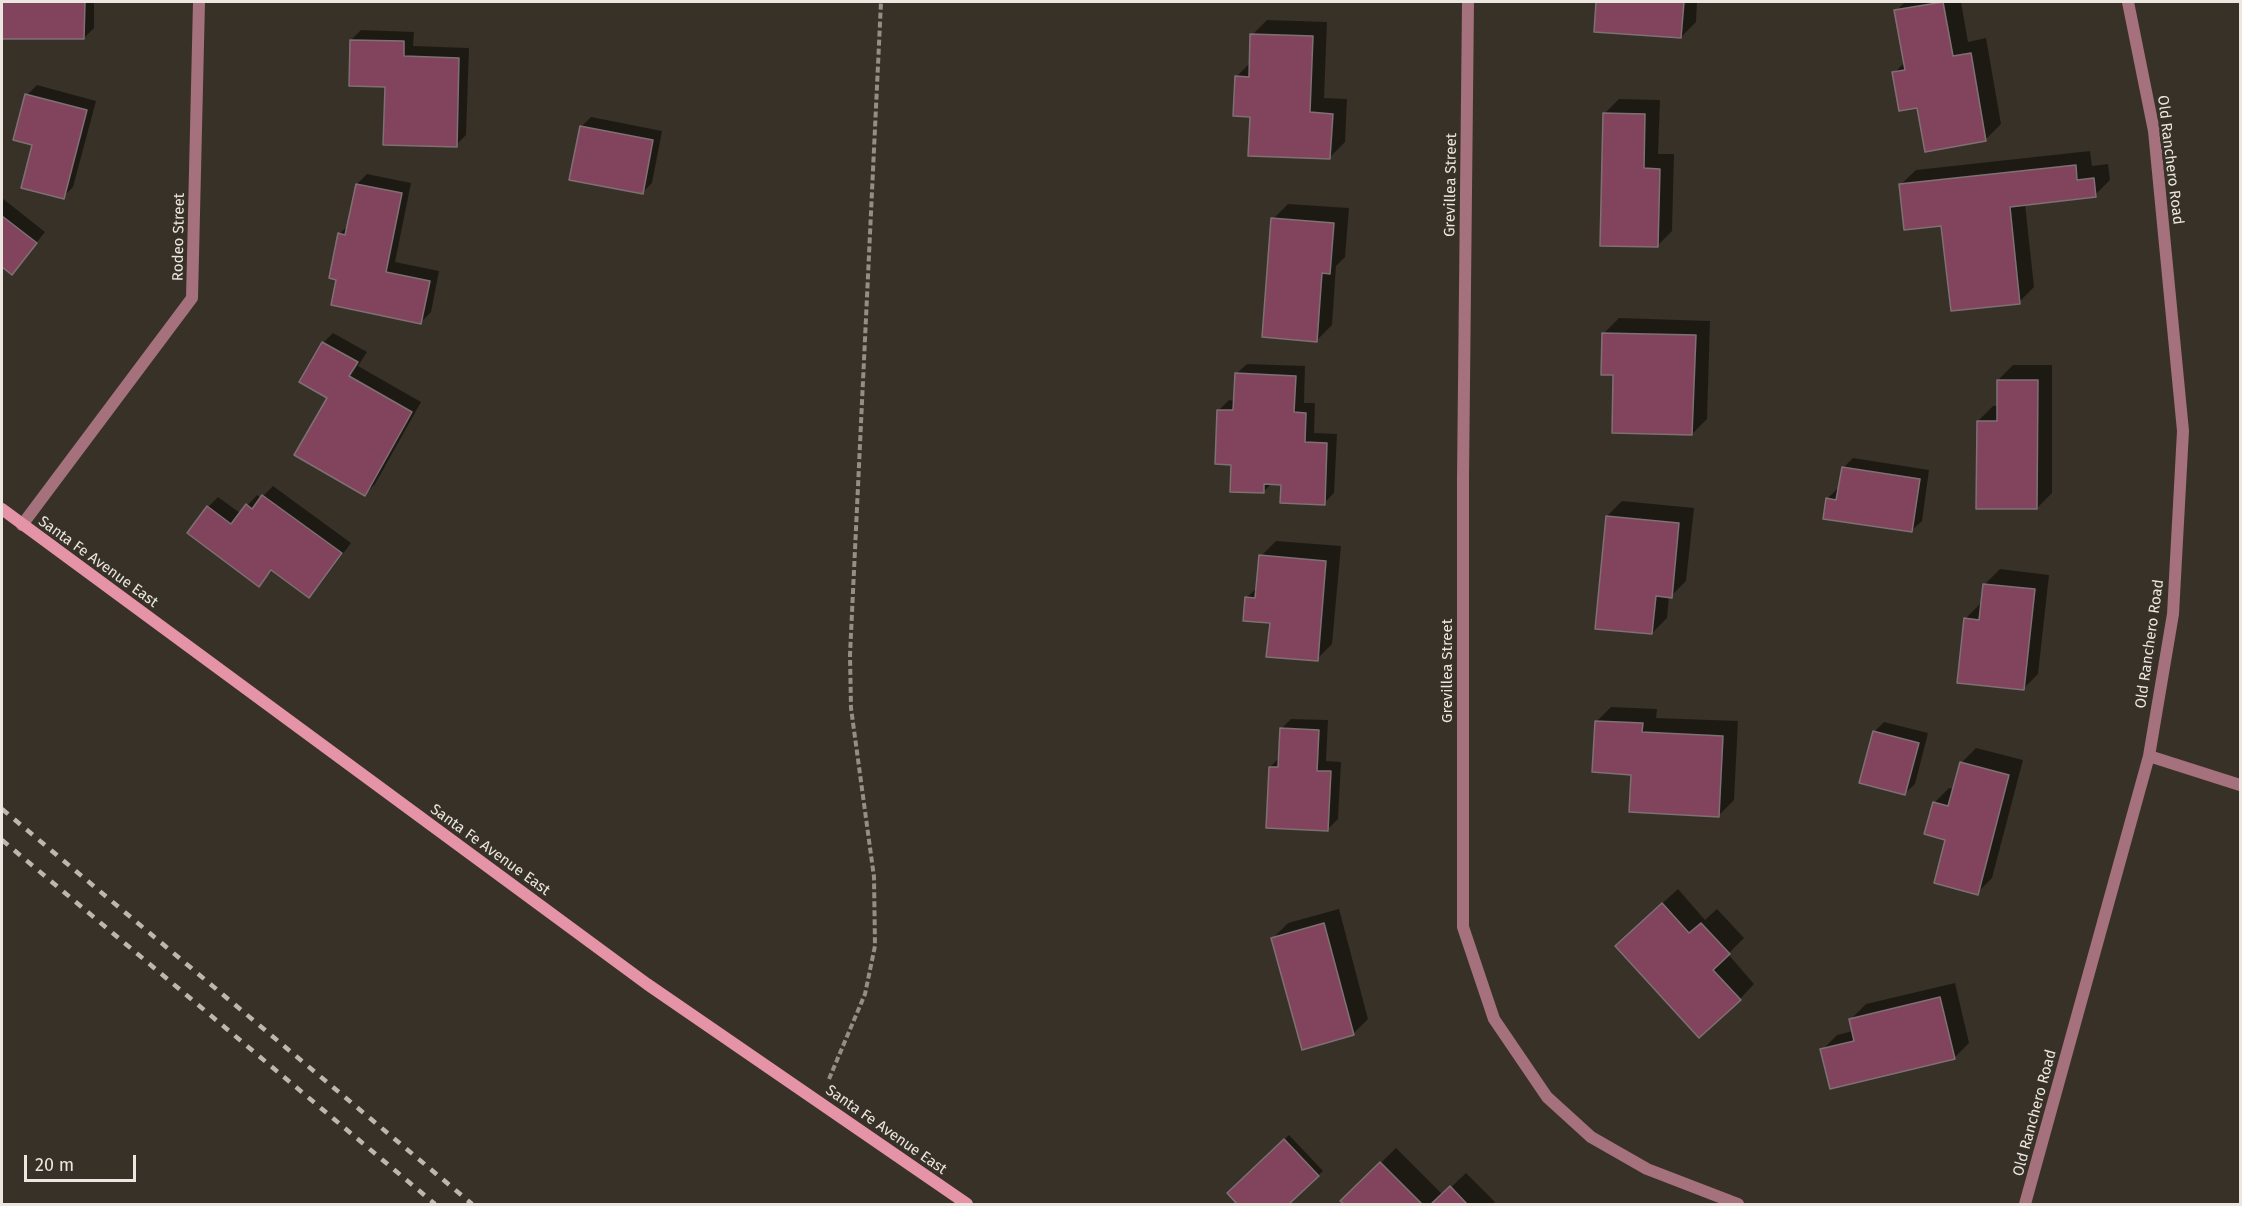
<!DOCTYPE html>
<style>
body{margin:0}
#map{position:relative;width:2242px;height:1206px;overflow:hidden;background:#383127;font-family:"Fira Sans",sans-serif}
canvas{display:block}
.frame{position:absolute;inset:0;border:3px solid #ebe7e0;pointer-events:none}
.scale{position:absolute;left:24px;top:1155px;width:112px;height:27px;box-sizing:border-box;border:3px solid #ebe7e0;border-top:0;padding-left:8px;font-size:18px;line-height:21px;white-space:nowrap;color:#ebe7e0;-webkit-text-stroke:4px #383127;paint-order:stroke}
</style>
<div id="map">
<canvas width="2242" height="1206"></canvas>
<div class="frame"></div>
<div class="scale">20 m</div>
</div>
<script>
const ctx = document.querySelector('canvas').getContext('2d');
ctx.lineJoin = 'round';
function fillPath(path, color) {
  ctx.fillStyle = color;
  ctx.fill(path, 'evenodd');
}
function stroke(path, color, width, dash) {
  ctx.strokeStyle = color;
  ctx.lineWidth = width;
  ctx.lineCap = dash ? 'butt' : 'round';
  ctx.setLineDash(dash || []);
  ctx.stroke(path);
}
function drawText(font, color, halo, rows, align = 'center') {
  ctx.font = font + ' "Fira Sans",sans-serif';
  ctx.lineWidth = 6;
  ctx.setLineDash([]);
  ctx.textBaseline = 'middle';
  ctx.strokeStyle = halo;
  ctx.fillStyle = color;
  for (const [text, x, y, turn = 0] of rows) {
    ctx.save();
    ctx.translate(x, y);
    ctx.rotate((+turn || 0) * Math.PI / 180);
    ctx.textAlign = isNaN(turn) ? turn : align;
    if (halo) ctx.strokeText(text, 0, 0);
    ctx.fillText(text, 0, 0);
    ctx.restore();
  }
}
fillPath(new Path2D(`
 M2 2H94V28L84 38 2 37Z
 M1598 2H1697L1696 22 1681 37 1596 31Z
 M1905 2H1961L1968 42 1986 38 2001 124 1986 139 1918 106 1894 73 1905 62 1896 11Z
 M1267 20 1327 22 1324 98 1347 99 1345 142 1330 157 1251 115 1236 77 1251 62 1252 35Z
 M361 30 414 32 413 46 469 48 466 135 456 145 386 86 351 40Z
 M37 85 96 101 73 187 63 197 34 144 27 95Z
 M1619 99 1660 100 1658 154H1674L1672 231 1657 246 1604 114Z
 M591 117 662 131 652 183 642 193 581 127Z
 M2090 151 2092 166 2108 164 2110 180 2095 195 2025 204 2034 287 2019 302 1943 224 1900 185 1916 170Z
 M367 174 411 183 395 262 439 271 431 312 421 322 339 234 349 225 357 184Z
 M2 198 45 232 12 273 2 266Z
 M1288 204 1349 208 1345 257 1336 266 1332 325 1317 340 1273 219Z
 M1619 318 1710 321 1707 419 1692 434 1615 374 1604 333Z
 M333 333 367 352 358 366 421 402 375 484 365 494 329 397 323 343Z
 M1247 364 1305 366 1304 403H1315L1314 433 1337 434 1334 493 1324 503 1282 483H1272L1263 492 1233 463 1219 410 1229 400 1235 401 1236 374Z
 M2013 365H2052V493L2037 508 1978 421 1993 406H1998V380Z
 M1853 458 1929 470 1922 521 1911 531 1827 499 1837 489H1840L1843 468Z
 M273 486 351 543 319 586 309 596 273 570 259 585 208 507 218 497 240 513 257 495 261 498Z
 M1622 501 1694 508 1686 581 1671 596H1669L1667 618 1652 633 1607 516Z
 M1276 541 1341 546 1332 644 1317 659 1271 622 1246 598 1258 587 1261 556Z
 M2000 569 2049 575 2038 674 2023 689 1966 618 1981 603 1985 584Z
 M1611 707 1657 709 1656 718 1738 721 1734 800 1719 815 1632 773 1596 722Z
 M1291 719 1328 720 1326 761 1341 762 1338 819 1327 830 1270 767 1280 757 1281 729Z
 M1884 722 1928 733 1915 784 1904 794 1874 732Z
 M1976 748 2023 760 1992 878 1977 893 1947 838 1934 803 1949 788 1954 789 1961 763Z
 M1678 889 1705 920 1717 909 1744 938 1728 954 1754 984 1740 999 1632 931Z
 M1339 909 1368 1019 1353 1034 1273 938 1288 923Z
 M1955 983 1969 1043 1954 1058 1822 1050 1837 1035 1853 1031 1851 1019 1866 1004Z
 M1289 1135 1323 1171 1287 1204H1239L1229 1193Z
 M1396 1148 1443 1195 1466 1173 1495 1202 1493 1204H1346L1342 1201Z`), '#0007');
const building = new Path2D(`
 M2 2H85L84 39H2Z
 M1596 2H1684L1681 38 1594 32Z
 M1943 2 1953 56 1971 53 1986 141 1925 152 1917 108 1899 111 1892 72 1905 70 1894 10Z
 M1250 34 1313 36 1310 112 1333 114 1330 159 1248 156 1250 117 1233 116 1235 76 1249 77Z
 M350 40 404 41V56L459 58 457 147 383 145 385 87 349 86Z
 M25 94 87 110 64 199 21 188 32 145 13 140Z
 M1603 113 1645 114 1644 168 1660 169 1658 247 1600 246Z
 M580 126 653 140 643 194 569 180Z
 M2076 165 2077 180 2094 178 2096 197 2010 207 2020 304 1951 311 1941 226 1904 230 1899 184Z
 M356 184 402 193 386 272 430 281 421 324 331 305 336 280 329 278 338 233 345 235Z
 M2 216 37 243 12 275 2 267Z
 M1271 218 1334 223 1330 274 1322 273 1317 342 1262 337Z
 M1602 333 1696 335 1692 435 1612 433 1613 375H1601Z
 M322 342 358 362 349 376 412 412 365 496 294 455 327 398 299 382Z
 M1235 373 1296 376 1294 412 1306 413 1305 442 1327 443 1325 505 1280 503 1281 485 1264 484V493L1230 492 1231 465 1215 464 1217 410H1233Z
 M1997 380H2038L2037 509H1976L1977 421H1997Z
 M1842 467 1920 479 1912 532 1823 519 1826 498 1836 500Z
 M262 495 342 553 309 598 271 570 259 587 187 533 207 506 231 524 246 504 252 509Z
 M1606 516 1679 523 1672 598 1656 596 1652 634 1595 629Z
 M1259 555 1326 561 1318 661 1266 657 1270 623 1243 621 1245 597 1255 598Z
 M1983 584 2035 589 2024 690 1957 683 1964 618 1979 620Z
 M1595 721 1643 723 1642 732 1723 736 1719 817 1629 812 1631 775 1592 772Z
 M1280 728 1319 730 1317 771H1331L1328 831 1266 828 1269 767H1278Z
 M1873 731 1919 743 1905 795 1859 783Z
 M1960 762 2009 775 1978 895 1934 883 1945 840 1924 834 1933 802 1948 806Z
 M1662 903 1689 933 1701 923 1730 954 1713 970 1741 1000 1699 1038 1615 946Z
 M1324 923 1354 1035 1302 1050 1271 938Z
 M1940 997 1955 1059 1830 1089 1820 1049 1854 1041 1849 1019Z
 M1284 1139 1319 1176 1289 1204H1237L1227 1193Z
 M1380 1162 1422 1204H1344L1340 1201Z
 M1450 1186 1467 1204H1431Z`);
fillPath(building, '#82445c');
stroke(building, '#7f7074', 1.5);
stroke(new Path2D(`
 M829 1079 865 994 875 946 874 877 851 708 850 655 881 2`), '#948f86', 4, [6, 3]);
stroke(new Path2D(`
 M1468 2 1463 478V927L1494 1019 1547 1097 1591 1137 1647 1169 1738 1204
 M22 525 192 298 199 2
 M2149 756 2240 785
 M2025 1204 2149 756 2173 614 2183 431 2154 131 2128 2`), '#a4717c', 12);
stroke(new Path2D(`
 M2 509 647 984 967 1204`), '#e593a6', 12);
stroke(new Path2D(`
 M2 809 472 1204
 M2 840 435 1204`), '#bcb7af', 4.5, [8, 8]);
drawText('15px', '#ebe7e0', '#383127', [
 ["Old Ranchero Road",2170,160,83],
 ["Grevillea Street",1451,185,-89],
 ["Rodeo Street",179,237,-89],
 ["Santa Fe Avenue East",98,562,36],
 ["Old Ranchero Road",2150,644,-82],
 ["Grevillea Street",1448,671,-90],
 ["Santa Fe Avenue East",490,850,36],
 ["Old Ranchero Road",2035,1113,-75],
 ["Santa Fe Avenue East",886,1130,35]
]);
</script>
